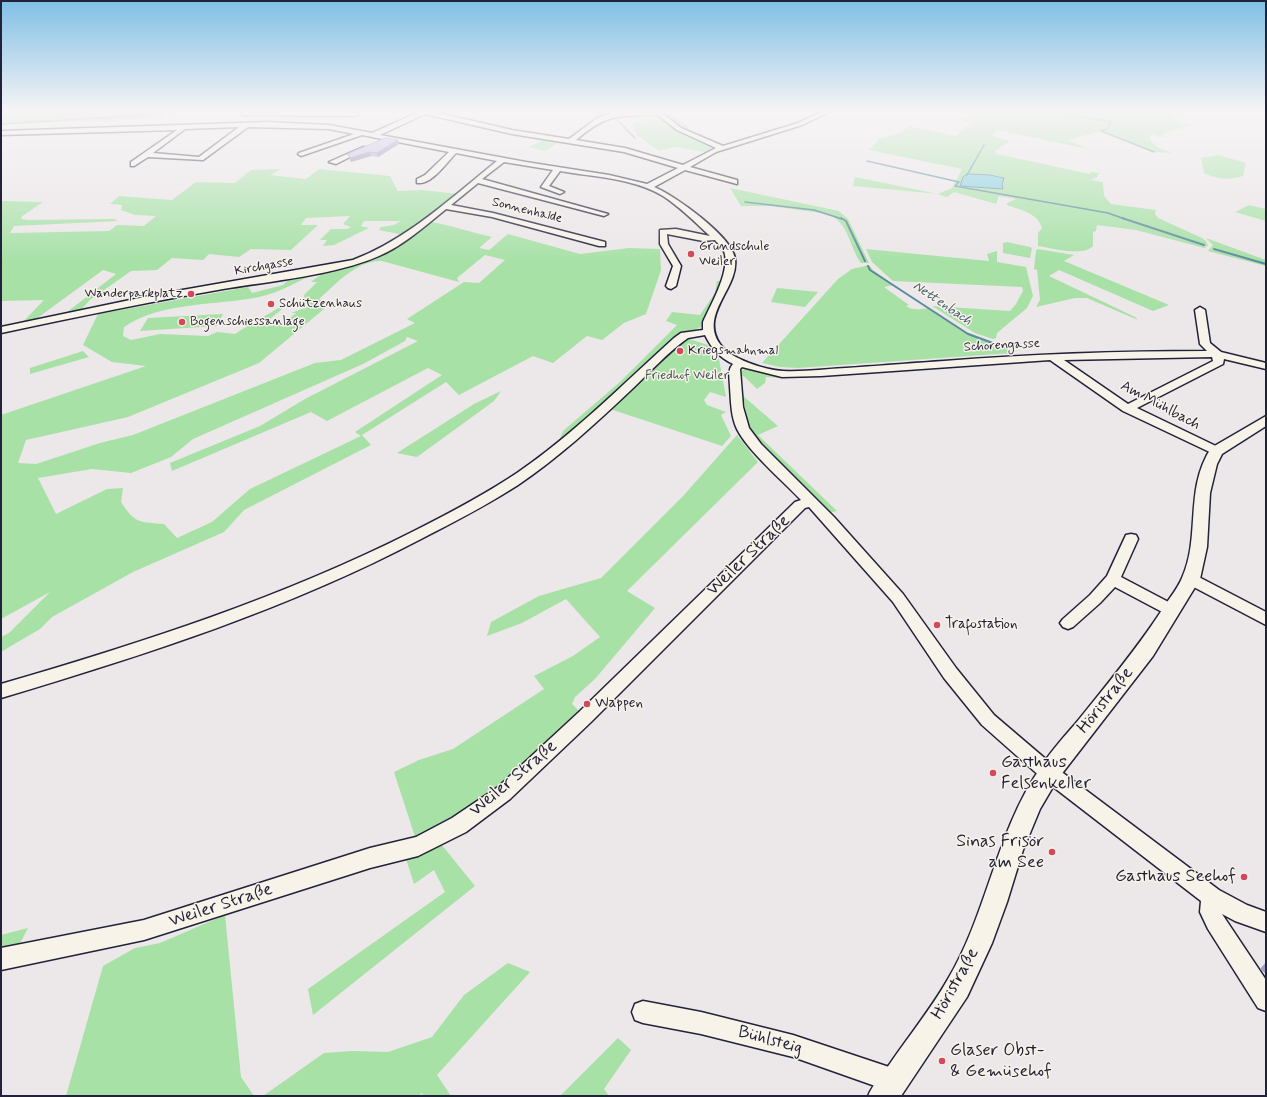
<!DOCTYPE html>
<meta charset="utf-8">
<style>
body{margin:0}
#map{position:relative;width:1267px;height:1097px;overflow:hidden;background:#ece7e8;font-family:Mynerve,sans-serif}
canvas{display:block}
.frame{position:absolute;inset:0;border:2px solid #22223b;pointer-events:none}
</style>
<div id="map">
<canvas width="1267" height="1097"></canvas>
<div class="frame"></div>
</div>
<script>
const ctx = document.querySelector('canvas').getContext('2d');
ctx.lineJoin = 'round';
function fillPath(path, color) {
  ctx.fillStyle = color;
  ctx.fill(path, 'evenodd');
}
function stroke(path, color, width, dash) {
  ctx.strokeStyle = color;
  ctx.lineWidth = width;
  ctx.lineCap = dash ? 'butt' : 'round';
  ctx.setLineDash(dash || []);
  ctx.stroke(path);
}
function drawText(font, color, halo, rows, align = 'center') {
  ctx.font = font + ' Mynerve,sans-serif';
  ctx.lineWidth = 3;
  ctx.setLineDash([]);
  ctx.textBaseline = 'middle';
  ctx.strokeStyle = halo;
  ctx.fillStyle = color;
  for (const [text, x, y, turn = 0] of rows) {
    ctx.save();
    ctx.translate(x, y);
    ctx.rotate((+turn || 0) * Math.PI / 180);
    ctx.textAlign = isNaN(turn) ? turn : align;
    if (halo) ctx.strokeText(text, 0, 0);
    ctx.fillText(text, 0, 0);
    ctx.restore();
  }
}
fillPath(new Path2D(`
 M1 111H168L163 117 103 122 82 121 1 125Z
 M594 111H664L687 125 689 131 725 147 715 146 705 152 675 147 659 151 637 135 632 123 658 119 655 116 658 114H617L594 120 598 113Z
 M975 111H1189L1171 118 1192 125 1165 133 1163 135 1166 138 1151 134 1150 140 1157 147 1172 153 1154 152 1101 131 1068 140 1088 149 997 130 992 136 1010 141 995 151 997 154 1090 174V172L1099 173 1097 177 1091 180 1103 182 1104 196 1111 204 1156 210 1155 214 1158 218 1202 238 1206 241 1208 246 1204 248 1136 230 1097 225 1096 231 1093 232V246C1083 257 1051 248 1038 246V233L1042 228C1038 213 1020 210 1007 205V203L1016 199 999 196 996 204 954 192 947 197 938 194 853 186 855 177 938 194 952 188 962 169 869 150 880 138C892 136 900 135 909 126L956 136 972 122 962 121ZM968 174 1000 176 1003 189 961 186Z
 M547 138 562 140 545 151 529 147Z
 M1219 155 1246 163 1243 176C1229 180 1217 180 1204 173L1201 158Z
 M281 169 270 175 306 179 319 169 390 176 398 191 421 190 460 194 427 221C450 225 470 232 492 237L479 248 489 250 508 234 580 254 629 248 660 249 661 270 646 314 624 323 602 340 587 336 553 363 533 356 459 395 446 382 362 435 371 445 244 510 224 532 133 572 52 617 40 629 1 652V637L9 633 50 592 1 619V415L146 366 112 362 83 345 98 314 248 287 252 293 283 285 290 278 310 276C294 284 277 293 259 297 215 306 163 301 124 327L123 336 131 340 160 334 208 336 217 332 235 334 252 323 268 325 255 322 285 304 287 305 265 323 272 326 285 322 296 313H291L310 306 307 303 299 307 295 305 305 302 304 295 317 282H311C320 274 328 272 338 266L324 269 328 263C353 259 382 253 399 234L379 230 381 227 394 225 401 221H364L361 226 369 228 334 245 323 246 327 240H320L331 229H347L351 227 343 224 350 216 306 218 301 225H318L291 250 251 249 239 257 209 254 203 260 172 258 157 270 131 271 90 300 78 313 62 316 116 274 103 270 32 322 20 325 44 300 1 301V201L43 202 21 217 22 219 27 220 114 219 118 221 14 226 10 233 109 231 117 225 144 226 156 216 135 215 121 210 122 205 110 204 119 196 172 200 196 182 235 183 251 170ZM485 255 505 260 479 283 464 282 407 319 415 323 341 360 315 363 133 435 100 443 36 464 18 463 26 440 128 417 259 363 330 304 319 299C337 283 357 260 382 261L459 282 457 278ZM407 337 418 341 305 399 260 426 170 463 172 471 311 412 327 421 428 368 442 375 355 432 361 436 250 489 212 522 177 538 164 524C140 522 135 524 121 502L123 488 107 489 56 514 38 478 92 469 131 473 171 457 193 439 363 364 405 341Z
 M730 188 839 211 848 219 869 263H861C849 246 849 223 828 214L770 206H741Z
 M1249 205 1266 209V221L1235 212Z
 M1206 238 1266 260V266L1208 251 1213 245Z
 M1007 242 1030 247 1032 248 1030 258 1003 253V243Z
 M866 249 989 261 987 254 997 251V262L1026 267 1033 296 1027 308 997 333 996 338 993 339 975 333 932 306 1010 311 1016 304 1023 291 1022 287 893 281 872 262Z
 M1038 249 1074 255 1064 261 1169 305 1153 311 1059 270 1049 276 1135 317 1138 320 1087 298H1075L1036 307 1040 300 1037 270 1034 269 1036 250Z
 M869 265 873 270 894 285 884 287 909 305 906 306C912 311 921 309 929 308L964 331 1017 351 1012 353 798 368 780 367 762 363 838 279 852 269Z
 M717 281H722L706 316 703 326 679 337 555 451 563 431 620 382 677 325 666 321 672 312 700 315 715 293Z
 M777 288 818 292 805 307 771 302Z
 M223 314 217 326 140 331 148 318Z
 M686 338 708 345 709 350 706 353 719 359 726 397 710 392 704 400 707 405 726 412 721 415 731 436 722 446 610 409Z
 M83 351 89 357 30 374V368Z
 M748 369 784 378 766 377 765 383 757 389 745 377 740 375 742 370Z
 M501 391 494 401 417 457 397 453 474 404Z
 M743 396 778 426 758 435 837 511 828 513 758 440 749 426Z
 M737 435 758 462 627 591 655 608 595 679 575 697 572 704 590 722 441 844 475 886 313 1015 308 989 445 892 434 870 414 884 406 859 418 846 394 772 419 760 453 749 544 689 534 676 573 656 600 637 566 599 522 623 487 636 491 622 539 596 601 578 684 495Z
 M225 915 241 1077 254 1096H66L103 966 135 948 160 943Z
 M28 928 13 957 1 959V935Z
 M508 963 530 972 437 1075 451 1096H423L422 1093 418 1096H263L324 1053 352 1051 388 1052 432 1037 464 995Z
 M618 1038 631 1050 604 1089 609 1096H560Z`), '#a7e1a6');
const water = new Path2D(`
 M968 174 990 175 1004 178 1002 184 1003 189 960 186 963 177Z`);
fillPath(water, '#82cfe0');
stroke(water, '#5c8a9e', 1);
stroke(new Path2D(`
 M606 111 611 114
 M1068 111 1077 116 1111 122 1107 129 1101 131 1154 152
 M613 116 635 138
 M1 124 146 115 176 111
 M867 161 959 182 955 186 1108 213 1125 219
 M967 175 984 145
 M745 202 814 210 842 219`), '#5c8a9e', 1.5);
stroke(new Path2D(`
 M841 218 846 221 865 261
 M1122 218 1204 245
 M1214 249 1266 264
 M868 266 870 270 968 334 1009 349`), '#5c8a9e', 2);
const minor = new Path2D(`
 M421 111H430L512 130 569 139 596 119 611 113 609 111 661 112 681 128 723 146 798 123 823 111H831L802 125 716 152 690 167 737 180V184L685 170 654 187C674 195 733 237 735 259 739 288 699 314 720 344 730 359 765 370 783 371 804 372 825 369 846 368 879 366 911 363 944 361 1032 354 1119 351 1207 351L1200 344 1195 310 1200 307 1205 310 1210 343 1221 352 1266 363V369L1224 359 1223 364 1137 408 1220 448 1222 451 1216 455 1123 411 1050 360 821 376 782 377 742 367 740 369 743 407 749 428 761 444 834 517 903 594 956 668 994 715 1055 767 1219 890 1247 905 1266 912V932L1235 921 1222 914 1266 980V1011L1258 1008 1208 929 1200 912 1201 901 1043 779 982 725 944 678 893 602 809 507 805 508 591 722 510 799 466 832 418 856 370 868 144 940 1 970V948L144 920 370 848 416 837 452 818 498 787 579 712 795 502 801 500C784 482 747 450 737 429 731 417 731 401 730 387 730 379 727 370 733 364 719 357 712 349 705 335L688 338C667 353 649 373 630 391 594 425 558 458 518 485 487 505 454 522 421 539 288 609 145 655 1 698V684C142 643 281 598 412 532 448 514 484 495 517 473 574 434 623 384 674 338L681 333 703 330V322C711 304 733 267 723 249 722 246 717 243 715 240L703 241 667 234 668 244 681 266 676 286 671 289 668 288 666 286 673 266 660 244V230L676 229 710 236C695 222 680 207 663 196 634 178 593 177 560 171L549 186 564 192 560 194 541 187 553 170 504 162 482 179 608 214 604 216 478 183 451 205 493 213 605 242V246H599L492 217 446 209C425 226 404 245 379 256 336 275 271 281 223 289 149 302 75 317 1 333V327L154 295 353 260C408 239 452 197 497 161L456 153C447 162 432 185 417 183V179L425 175 449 152 362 135 301 156 298 154 299 153 354 134 329 129 248 127 203 160 148 157 134 166H131V162L177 130 1 135V131L267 122 329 125 372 133ZM425 114 512 134 624 152 678 168 647 184 609 175 526 162 380 135ZM658 115 677 130 716 148 683 165 625 148 576 140C608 113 617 116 658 115ZM239 127 199 157 153 153 185 129ZM1212 357 1213 361 1128 404 1064 360Z
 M244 112H356L359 114 356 116 242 115V113Z
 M363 147 368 148 336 164 329 162Z
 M1131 534 1136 535 1138 539 1121 577 1176 606 1179 610 1176 614 1171 616 1166 614 1115 587 1100 603 1073 627 1068 629 1063 627 1060 623 1063 619 1090 595 1107 576 1126 535Z
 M1191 573 1266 612V625L1186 583 1184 579 1186 575Z
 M643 1001 701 1012 793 1035 895 1069 903 1073 907 1081 903 1089 895 1093 793 1057 701 1034 643 1023 635 1020 632 1012 635 1004Z`);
const major = new Path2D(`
 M1266 416V426L1222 454 1217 464 1210 493 1207 547 1200 579 1153 656 1057 780 1040 809 1023 850 1007 902 992 943 967 997 901 1096H868C873 1084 881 1076 889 1065 908 1037 931 1009 948 979 988 912 996 831 1041 767 1051 751 1064 737 1076 723 1105 687 1135 651 1160 613 1167 601 1177 590 1182 578 1201 536 1184 490 1211 448Z`);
stroke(minor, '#22223b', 3);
stroke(major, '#22223b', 3);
fillPath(minor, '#f7f3e8');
fillPath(major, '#f7f3e8');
fillPath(new Path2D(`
 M399 144 378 157 371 156 351 162 348 154Z
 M1266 962V974L1260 969Z`), '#a39ec9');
fillPath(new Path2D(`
 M398 140 399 144 378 157 377 153Z
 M370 152 371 156 351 162 350 158Z`), '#8581a4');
const building = new Path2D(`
 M386 138 398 140 377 153 370 152 350 158 348 154Z`);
fillPath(building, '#beb8ea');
stroke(building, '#8581a4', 1);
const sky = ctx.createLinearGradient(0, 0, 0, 264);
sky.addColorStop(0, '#7fbfe5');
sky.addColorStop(0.42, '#f6f4f5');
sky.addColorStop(1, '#f6f4f500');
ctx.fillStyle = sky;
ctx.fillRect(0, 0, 1267, 264);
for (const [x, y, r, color] of [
 [691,254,4,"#d1495b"],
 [191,294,4,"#d1495b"],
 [271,304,4,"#d1495b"],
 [182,322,4,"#d1495b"],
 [680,351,4,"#d1495b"],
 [937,625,4,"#d1495b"],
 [587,704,4,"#d1495b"],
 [993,773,4,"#d1495b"],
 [1052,852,4,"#d1495b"],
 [1244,877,4,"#d1495b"],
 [942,1061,4,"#d1495b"]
]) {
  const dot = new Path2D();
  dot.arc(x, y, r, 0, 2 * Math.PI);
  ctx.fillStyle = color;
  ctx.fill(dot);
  stroke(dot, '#f7f3e8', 1.5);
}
drawText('13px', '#22223b', '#f7f3e8', [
 ["Sonnenhalde",527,211,14],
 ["Kirchgasse",264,267,-10],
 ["Schorengasse",1002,346,-3]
]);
drawText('13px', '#22223b', '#f7f3e8', [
 ["Grundschule",699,247],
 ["Weiler",699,262],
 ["Wanderparkplatz",183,294,"right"],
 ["Schützenhaus",279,304],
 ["Bogenschiessanlage",190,322],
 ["Kriegsmahnmal",688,351]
], 'left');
drawText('italic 13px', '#3f566d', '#f7f3e8', [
 ["Nettenbach",942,304,34]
]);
drawText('13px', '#435256', '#f7f3e8', [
 ["Friedhof Weiler",687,376]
]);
drawText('15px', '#22223b', '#f7f3e8', [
 ["Am Mühlbach",1160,406,28]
]);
drawText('15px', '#22223b', '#f7f3e8', [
 ["Trafostation",945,625],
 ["Wappen",595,704]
], 'left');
drawText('18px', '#22223b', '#f7f3e8', [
 ["Weiler Straße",749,556,-44],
 ["Höristraße",1106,701,-52],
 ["Weiler Straße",514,779,-40],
 ["Weiler Straße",221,906,-18],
 ["Höristraße",956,984,-61],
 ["Bühlsteig",770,1041,15]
]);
drawText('18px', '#22223b', '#f7f3e8', [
 ["Gasthaus",1001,763],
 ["Felsenkeller",1001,784],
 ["Sinas Frisör",1044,842,"right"],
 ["am See",1044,863,"right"],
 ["Gasthaus Seehof",1236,877,"right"],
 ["Glaser Obst-",950,1051],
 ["& Gemüsehof",950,1072]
], 'left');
</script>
